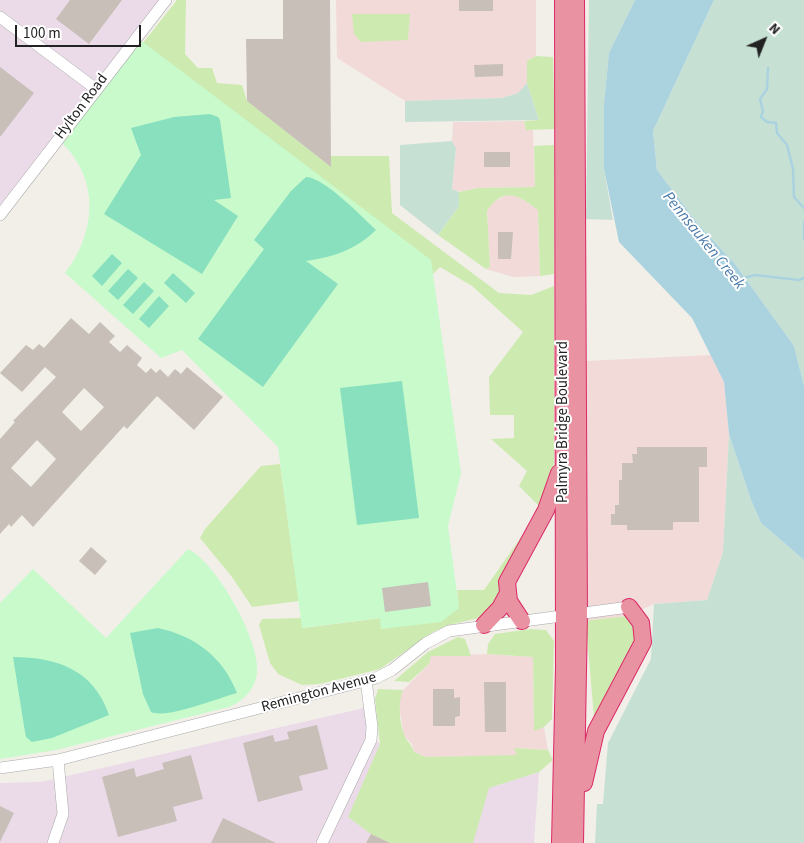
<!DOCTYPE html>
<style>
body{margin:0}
#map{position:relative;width:804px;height:843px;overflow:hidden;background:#f2efe9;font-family:"Source Sans 3",sans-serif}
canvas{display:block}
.north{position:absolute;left:739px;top:15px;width:50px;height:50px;-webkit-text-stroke:4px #fff;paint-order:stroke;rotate:44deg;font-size:14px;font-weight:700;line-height:20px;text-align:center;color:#222}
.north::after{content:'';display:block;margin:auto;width:18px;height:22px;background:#222;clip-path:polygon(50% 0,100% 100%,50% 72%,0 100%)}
.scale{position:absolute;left:15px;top:25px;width:126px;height:22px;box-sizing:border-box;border:2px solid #222;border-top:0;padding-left:6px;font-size:15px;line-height:18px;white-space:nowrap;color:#222;-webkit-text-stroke:4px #fff;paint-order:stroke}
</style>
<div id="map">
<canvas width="804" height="843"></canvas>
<div class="north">N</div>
<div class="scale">100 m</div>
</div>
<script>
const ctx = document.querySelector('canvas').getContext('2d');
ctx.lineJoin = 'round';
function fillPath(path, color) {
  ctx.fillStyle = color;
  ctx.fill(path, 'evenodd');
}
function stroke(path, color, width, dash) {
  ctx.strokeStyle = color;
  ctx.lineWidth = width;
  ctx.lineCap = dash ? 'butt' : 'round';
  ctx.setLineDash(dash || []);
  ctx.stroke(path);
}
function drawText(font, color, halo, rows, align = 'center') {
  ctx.font = font + ' "Source Sans 3",sans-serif';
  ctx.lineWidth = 4;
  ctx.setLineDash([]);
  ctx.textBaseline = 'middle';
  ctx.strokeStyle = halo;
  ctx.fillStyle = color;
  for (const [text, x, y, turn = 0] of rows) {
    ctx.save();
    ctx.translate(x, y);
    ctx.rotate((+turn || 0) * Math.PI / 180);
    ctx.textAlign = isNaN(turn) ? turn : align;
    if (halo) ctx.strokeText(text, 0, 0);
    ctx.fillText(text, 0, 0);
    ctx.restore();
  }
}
fillPath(new Path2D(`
 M336 0H536V56L527 61V83L518 93 502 98 405 101 337 58Z
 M524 121 526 130H533L535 187 478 188 459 192 452 189 456 149 452 141 453 122Z
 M508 194 517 196 538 209 540 276 513 277 486 269 490 267 487 211 492 203Z
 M711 355 724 382 729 434 723 552 707 600 654 604 628 616 591 620 586 623V361Z
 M487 654 533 657 534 731 544 727 548 750 515 748 518 756 426 757 414 752 412 744 404 736 398 700 403 690 429 664 431 656Z`), '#f2dad9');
fillPath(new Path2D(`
 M0 0H169L0 221Z
 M364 708 370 739 489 788 539 772 534 843H0V783L41 782Z`), '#ebdbe8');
fillPath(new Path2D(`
 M177 0H186L185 54 198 68H212L217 83 242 85 247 101 331 167V156H389L392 213 499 293 531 295 554 286V465L550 487 540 507 519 486 527 471 491 439 514 438V415H490L489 377 523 332 472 286 440 267 433 274 430 260 143 43Z
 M352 14H410L408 40 361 42 354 34Z
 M536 56 553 57 555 129 526 130 524 121 539 120 527 83V61Z
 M554 145V274L540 276 538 210C518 195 504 186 487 211L490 267 486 269 438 235 459 206V192L478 188 535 187 534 146Z
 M280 464 299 601 252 607 232 577 200 538 205 529 261 466Z
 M526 530 528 531 501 597 483 617 449 625 433 632 380 669 320 684 302 685 278 674 270 663 259 625 262 619 301 618 303 628 381 618 382 629 459 608 457 590H484Z
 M628 616 636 627V643L594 718 586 623 591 620Z
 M531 629 546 630 554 641 552 719 544 727 534 731 533 657 487 654 488 644 495 634Z
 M458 637 465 639 471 656H431L429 664 409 682 394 681 428 652Z
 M378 689 403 690C398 702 399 721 404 734 406 741 412 744 414 752L426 757 517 755 514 748 548 750 553 760 539 772 489 788 473 843H390L371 834 348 817 380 744 375 699Z`), '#cdebb0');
fillPath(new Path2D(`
 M589 0H635L609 53 604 103V169L613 220 586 219Z
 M714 0H804V386L794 346 735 264 698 224 657 170 653 131Z
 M527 83 539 120 405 122V101L502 98 518 93Z
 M452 141 456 148 452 189 459 192V206L438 235 400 205V145Z
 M729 434 751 500 761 523 804 560V843H595L597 804H603L608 743 651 659 654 604 707 600 723 552Z`), '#c6e0d4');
fillPath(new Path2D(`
 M135 36 431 260 461 473 448 526 459 608 441 622 381 629 380 618 302 628 278 447 182 350 161 358 65 273C97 232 100 178 60 141Z
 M188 549C217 563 261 642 257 673 255 689 244 701 229 707L56 750 0 759V603L33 569 106 638Z`), '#c8facc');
fillPath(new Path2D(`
 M210 114 218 117 220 120 231 198 214 200 238 216 202 274 104 214 141 155 131 128 174 117Z
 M306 177C325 178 361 216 376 230 355 250 334 257 306 261L338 284 263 387 198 339 264 249 254 240 291 191Z
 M112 254 122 263 102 286 92 276Z
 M128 269 138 278 118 300 108 291Z
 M173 273 195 293 186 303 164 283Z
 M144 282 154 291 133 314 123 305Z
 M159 296 169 306 149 328 139 319Z
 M402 381 419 518 357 525 340 388Z
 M158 628C195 636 223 657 237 693 218 698 168 719 151 712L143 694 130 633Z
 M13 657C57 657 94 670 109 715L52 738 32 742 26 737 24 726Z`), '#88e0be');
fillPath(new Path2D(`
 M635 0H714L653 131 657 170 698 224 735 264 794 346 804 386V560L761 523 751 500 729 434 724 382 692 318 619 242 604 169V103L609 53Z`), '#aad3df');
stroke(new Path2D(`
 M768 68 767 89 760 99 763 111 761 117 767 122 776 123 777 133 787 145 793 169 794 197 804 208
 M804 222V239
 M744 278 755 275 799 280 804 278`), '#aad3df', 2.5);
fillPath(new Path2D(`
 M70 0H122L89 44 56 19Z
 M283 0H330L331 167 247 101 246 39H283Z
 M459 0H493V11H459Z
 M503 64V76L475 77 474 65Z
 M0 67 34 93 0 137Z
 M484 152H510V167H484Z
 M498 232H513L511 259H498Z
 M71 318 89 334 100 322 115 336 109 342 120 352 127 345 142 358 137 365 146 373 151 368 156 373 160 369 168 377 175 369 181 374 187 367 223 397 194 430 157 396 127 429 124 426 33 527 22 515 11 527 9 524 0 534V439L15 422 13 421 56 377 45 367 22 392 0 373 26 345 33 350 39 344 44 348ZM84 388 104 407 81 431 62 412ZM37 440 56 459 31 487 11 468Z
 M637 447H707V467H699V522H673V530H627V525H611V514H615V505H619V480H622V463H633L632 454H637Z
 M91 547 107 561 95 575 79 561Z
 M428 582 431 606 385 612 382 588Z
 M484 682H506V732H485Z
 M433 689H454V698L460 697V716L455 717V726H433Z
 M317 725 328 769 299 776 303 790 258 802 243 743 273 735 275 742 289 739 287 732Z
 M191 755 203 799 173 807 177 821 118 837 102 777 134 768 136 777 164 769 162 763Z
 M0 806 14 813 0 842Z
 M223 818 276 843H211Z
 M371 834 390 843H366Z`), '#c7bfb8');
const minor = new Path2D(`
 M0 17 96 89
 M0 215 166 0
 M0 768 58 760 376 678 392 670 426 643 449 631 629 607
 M53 843 63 814 58 760
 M322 843 371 740 372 727 366 680`);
const highway = new Path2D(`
 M522 621 509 601 507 582 546 510 559 473
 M484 625 500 608 507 595
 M584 783 596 731 643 642 641 623 629 607
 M560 843 564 667 563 0
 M575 843 579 613 576 0`);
stroke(minor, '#a9a9a9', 12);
stroke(highway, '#dc2a67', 18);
stroke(minor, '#fff', 11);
stroke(highway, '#e892a2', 16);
drawText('15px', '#222', '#fff', [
 ["Hylton Road",82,107,-53],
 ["Palmyra Bridge Boulevard",564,422,-90],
 ["Remington Avenue",319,693,-15]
]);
drawText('italic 16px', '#4a7aab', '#fff', [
 ["Pennsauken Creek",703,241,51]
]);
</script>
